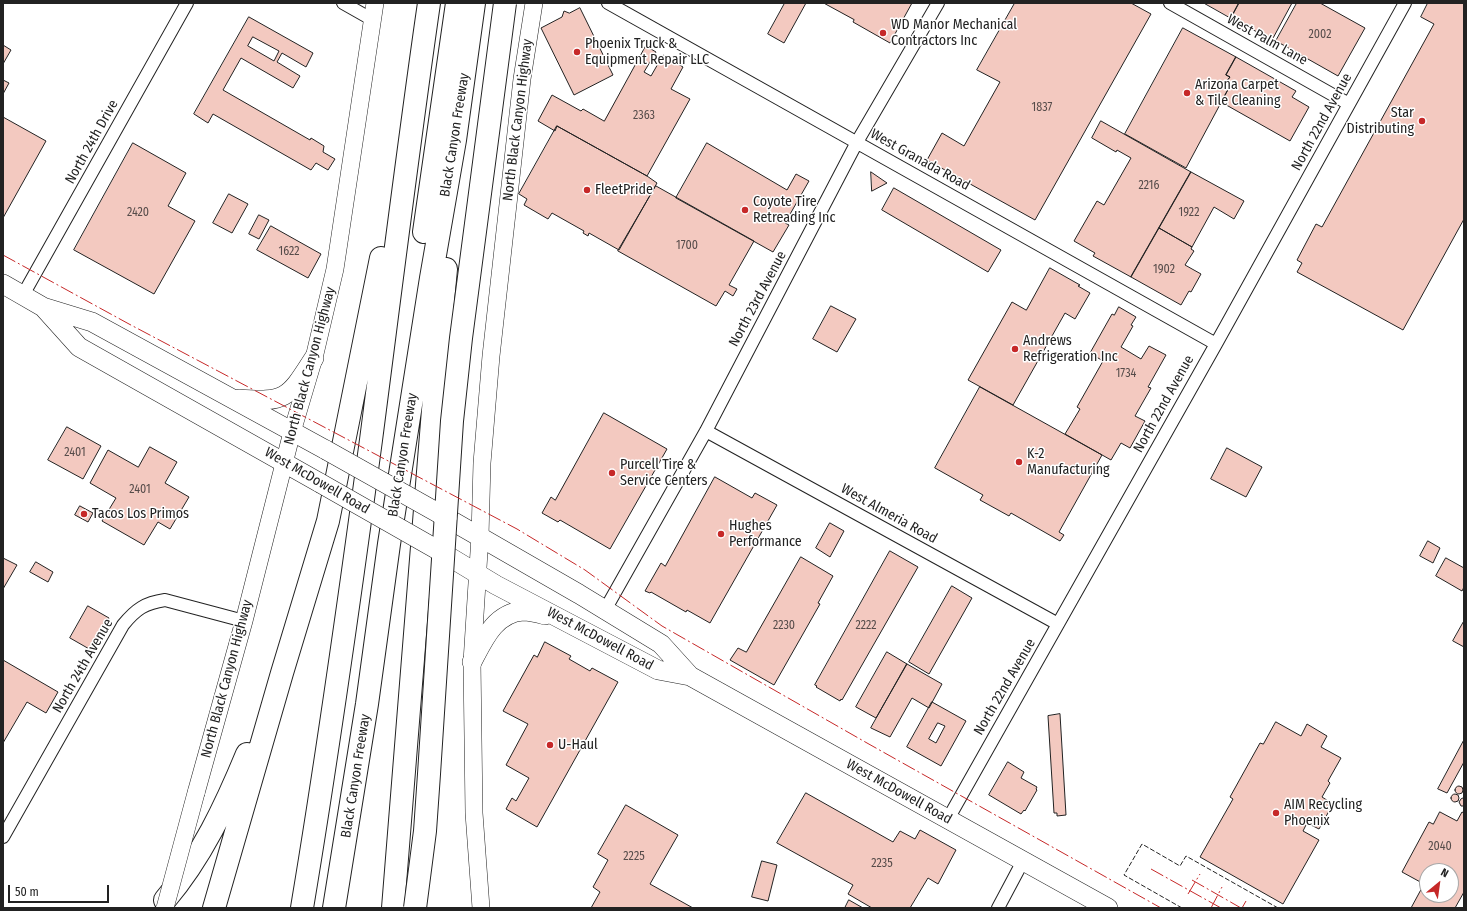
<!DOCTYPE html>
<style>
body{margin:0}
#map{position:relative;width:1467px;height:911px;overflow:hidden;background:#fff;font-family:"Fira Sans Condensed",sans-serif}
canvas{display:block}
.frame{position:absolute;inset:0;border:4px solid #222;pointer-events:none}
.north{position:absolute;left:1419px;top:863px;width:40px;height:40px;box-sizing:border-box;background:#fff;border:1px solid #a7a7a7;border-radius:50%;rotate:29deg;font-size:11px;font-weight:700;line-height:16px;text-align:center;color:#222}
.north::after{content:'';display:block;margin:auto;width:14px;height:18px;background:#c62828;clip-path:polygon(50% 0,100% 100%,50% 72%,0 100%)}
.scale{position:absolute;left:8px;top:885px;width:101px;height:18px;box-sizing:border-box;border:2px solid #222;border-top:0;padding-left:5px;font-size:12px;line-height:14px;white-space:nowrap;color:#222;-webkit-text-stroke:3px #fff;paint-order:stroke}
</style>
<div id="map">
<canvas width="1467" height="911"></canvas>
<div class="frame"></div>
<div class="north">N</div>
<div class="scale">50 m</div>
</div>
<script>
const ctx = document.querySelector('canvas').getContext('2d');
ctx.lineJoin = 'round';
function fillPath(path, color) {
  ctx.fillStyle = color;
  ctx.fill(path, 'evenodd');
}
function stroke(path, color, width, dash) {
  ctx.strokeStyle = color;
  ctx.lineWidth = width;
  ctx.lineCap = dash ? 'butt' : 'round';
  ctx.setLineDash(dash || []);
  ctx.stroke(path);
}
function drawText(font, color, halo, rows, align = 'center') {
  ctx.font = font + ' "Fira Sans Condensed",sans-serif';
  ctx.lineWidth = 3;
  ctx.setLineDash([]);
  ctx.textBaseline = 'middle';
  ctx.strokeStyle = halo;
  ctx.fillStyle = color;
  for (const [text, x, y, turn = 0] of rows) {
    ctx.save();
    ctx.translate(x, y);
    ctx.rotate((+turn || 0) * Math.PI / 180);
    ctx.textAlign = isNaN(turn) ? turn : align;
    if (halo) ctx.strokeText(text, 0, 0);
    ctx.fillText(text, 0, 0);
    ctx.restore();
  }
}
const building = new Path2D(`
 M785 3H806L784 43 768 34Z
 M824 3H912L890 43 853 22 854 20Z
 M1015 3H1131L1151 14 1035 220 927 160 942 133 964 146 1000 82 977 70Z
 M1204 3H1239L1231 18Z
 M1239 3H1292L1272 40 1231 18Z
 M1297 3H1320L1365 28 1338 76 1276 41Z
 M1428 3H1464V219L1403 330 1297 272 1302 263 1297 260 1316 224 1322 227 1434 24 1421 17Z
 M580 8 613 75 574 95 541 28 562 17 564 11 569 13Z
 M249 17 313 53 306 67 282 53 277 62 300 76 293 88 241 58 223 90 310 140 311 138 324 146 323 152 335 159 328 170 316 163 311 170 213 114 208 123 194 114ZM253 37 279 51 274 61 248 46Z
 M1183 28 1236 57 1226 75 1230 77 1226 82 1231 84 1186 168 1125 134Z
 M3 45 11 50 3 64Z
 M646 46 656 52 644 72 651 76 663 55 683 67 671 89 690 99 647 176 557 126 555 131 538 121 552 95 581 111 583 109 604 121Z
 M1236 57 1296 91 1292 97 1309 107 1290 141 1221 102 1231 84 1226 82 1230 77 1226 75Z
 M3 80 9 83 3 94Z
 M3 117 46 141 3 218Z
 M1101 121 1191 172 1131 277 1093 256 1095 253 1074 241 1097 201 1104 205 1131 158 1117 150 1116 152 1092 138Z
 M557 126 647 176 657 183 619 250 589 233 588 236 583 233 584 231 552 213 548 219 524 205 527 199 519 194Z
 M133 143 186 173 168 206 195 221 154 294 74 250Z
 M707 143 787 190 796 174 809 181 785 223 789 225 773 252 676 198Z
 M871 172 887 183 872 191Z
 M1191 172 1244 201 1234 219 1214 207 1192 247 1159 228Z
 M656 186 754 241 729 285 737 289 733 296 725 291 716 306 618 251Z
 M894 188 1001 250 988 272 882 210Z
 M229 194 248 204 232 233 213 223Z
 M259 215 269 220 259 239 249 234Z
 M271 226 321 254 308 278 257 250Z
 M1159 228 1192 247 1191 249 1194 251 1185 265 1201 274 1191 292 1189 291 1181 305 1131 277Z
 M1050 268 1080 285 1078 286 1090 293 1075 319 1065 313 1013 405 968 380 1012 302 1026 310Z
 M831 306 856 319 837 352 813 339Z
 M1119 307 1136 317 1131 325 1133 326 1121 347 1141 359 1149 346 1166 355 1148 387 1151 388 1135 416 1145 421 1130 448 1121 443 1111 460 1065 434 1080 409 1077 407 1103 361 1090 353 1112 314 1114 315Z
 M980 387 1102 455 1059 532 1064 535 1060 541 1011 513 1009 516 980 500 983 495 935 468Z
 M604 413 667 449 610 549 560 520 558 522 542 513 551 497 555 500Z
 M67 427 101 446 83 479 48 460Z
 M150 447 177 462 165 483 189 497 170 529 158 522 144 545 102 521 116 498 90 483 108 450 138 467Z
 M1227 448 1262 467 1246 497 1211 479Z
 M715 477 752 498 755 493 777 505 710 623 687 610 686 612 651 592 650 593 645 591 661 563 665 566Z
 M80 506 93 513 88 522 75 515Z
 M830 523 844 531 830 557 816 548Z
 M1428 541 1440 548 1433 563 1420 556Z
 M890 551 918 567 842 700 841 699 840 701 816 687 817 686 815 685Z
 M801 557 833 576 818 603 820 604 774 685 730 660 738 648 746 652Z
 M3 558 17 565 3 589Z
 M1446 558 1464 568V587L1462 591 1436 576Z
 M36 562 53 572 48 582 30 572Z
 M952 586 972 598 929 674 909 662Z
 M88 606 109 618 91 650 70 638Z
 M1464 621V647L1453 641Z
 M545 642 571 656 569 659 590 671 592 668 618 682 537 827 506 809 512 798 516 801 529 778 506 765 528 724 503 711 534 655 537 657Z
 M887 652 907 664 876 718 856 707Z
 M3 660 58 692 46 713 27 702 3 743Z
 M907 664 942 684 929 708 912 698 890 737 871 728Z
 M932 702 966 721 941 766 907 747ZM938 723 945 726 936 743 929 739Z
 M1060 714 1066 815 1057 816V813H1054L1048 716Z
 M1276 722 1301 736 1307 724 1327 736 1321 747 1341 758 1328 781 1330 783 1322 797 1333 804 1319 829 1307 823 1303 831 1319 840 1283 904 1200 857 1233 799 1230 797 1260 743 1263 744Z
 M1464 740V762L1447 793 1438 789Z
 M1008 762 1024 772 1021 778 1037 787 1036 789 1037 790 1025 811 1024 810 1021 814 989 795Z
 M1455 790a4 4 0 1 1 8 0a4 4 0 1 1-8 0Z
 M806 793 893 842 900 831 915 839 920 830 956 850 938 884 928 878 910 908H872L848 894 853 885 777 843Z
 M1451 798a4 4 0 1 1 8 0a4 4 0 1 1-8 0Z
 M1464 798V806H1461L1459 802 1461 799Z
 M626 805 678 835 650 884 693 908H591L600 892 593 887 608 860 598 854Z
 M1440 812 1457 821 1462 812 1464 813V892L1455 908H1411L1424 884 1402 872 1429 822 1433 824ZM1427 871H1451V895H1427Z
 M762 861 777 865 768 901 752 897Z
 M849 900 863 908H845Z`);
fillPath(building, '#f3c9c0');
stroke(building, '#222', 1);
const minor = new Path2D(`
 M343 3 373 20
 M608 3 1216 344
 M1170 3 1349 104
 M23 295 187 3
 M706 431 1058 624
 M605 610 706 431 857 142 938 3
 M948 819 1216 344 1405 3
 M3 837 123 625C136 609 145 603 165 600L244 621
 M998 908 1023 861`);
const secondary = new Path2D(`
 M196 793 244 621 292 432 314 358 335 269 375 3
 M481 908 474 813 472 662 480 536 482 463 491 356 522 79 534 3`);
const primary = new Path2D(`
 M3 284 43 307 92 322 326 450
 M43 307 79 347 320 483
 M239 399C287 403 289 397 314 358
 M447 518 579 594 661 644 690 676
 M443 553 496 585 658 670 690 676 1108 908
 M472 662C484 639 495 613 523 611 530 611 538 613 545 615`);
const motorway = new Path2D(`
 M424 232 457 3
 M165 900C201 858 226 805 247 754
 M214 908 282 673 328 521 381 258
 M302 908C328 752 350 596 371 440 390 294 408 148 429 3
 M334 908 367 704 389 544 431 278 455 140 474 3
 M393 908 433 410 446 269`);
stroke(minor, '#222', 14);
stroke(secondary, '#222', 18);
stroke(primary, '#222', 20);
stroke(motorway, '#222', 24);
stroke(minor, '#fff', 12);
stroke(secondary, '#fff', 17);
stroke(primary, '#fff', 19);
stroke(motorway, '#fff', 22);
const secondaryBridge = new Path2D(`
 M165 908 196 793`);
const primaryBridge = new Path2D(`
 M326 450 447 518
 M320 483 443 553`);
const motorwayBridge = new Path2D(`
 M415 908 425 831 429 774 452 421 461 338 505 3`);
stroke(secondaryBridge, '#222', 18, []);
stroke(primaryBridge, '#222', 20, []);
stroke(motorwayBridge, '#222', 24, []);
stroke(secondaryBridge, '#fff', 17);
stroke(primaryBridge, '#fff', 19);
stroke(motorwayBridge, '#fff', 22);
stroke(new Path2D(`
 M1182 908 1124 875 1142 844 1180 866 1186 856 1278 908`), '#222', 1, [5, 2]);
stroke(new Path2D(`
 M3 255 129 324 517 529 585 570 662 626 867 743 1161 908
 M1151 869 1221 908
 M1192 880 1241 908
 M1188 894 1200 874
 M1211 908 1222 887
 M1242 908 1246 901`), '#c62828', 1, [14, 3, 2, 3]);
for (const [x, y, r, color] of [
 [883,33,4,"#c62828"],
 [577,52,4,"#c62828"],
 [1187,93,4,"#c62828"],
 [1422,121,4,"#c62828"],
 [587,190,4,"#c62828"],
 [745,210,4,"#c62828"],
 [1015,349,4,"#c62828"],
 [1019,462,4,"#c62828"],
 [612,473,4,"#c62828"],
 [84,514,4,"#c62828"],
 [721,534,4,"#c62828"],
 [550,745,4,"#c62828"],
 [1276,813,4,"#c62828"]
]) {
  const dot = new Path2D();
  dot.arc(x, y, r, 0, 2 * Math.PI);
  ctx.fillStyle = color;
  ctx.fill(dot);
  stroke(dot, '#fff', 1.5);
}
drawText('12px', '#564c4a', null, [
 ["2002",1320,35],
 ["1837",1042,108],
 ["2363",644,116],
 ["2216",1149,186],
 ["2420",138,213],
 ["1922",1189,213],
 ["1700",687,246],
 ["1622",289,252],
 ["1902",1164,270],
 ["1734",1126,374],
 ["2401",75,453],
 ["2401",140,490],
 ["2230",784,626],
 ["2222",866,626],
 ["2040",1440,847],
 ["2225",634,857],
 ["2235",882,864]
]);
drawText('14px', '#222', '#fff', [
 ["WD Manor Mechanical",891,25],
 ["Contractors Inc",891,41],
 ["Phoenix Truck &",585,44],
 ["Equipment Repair LLC",585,60],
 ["Arizona Carpet",1195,85],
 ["& Tile Cleaning",1195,101],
 ["Star",1414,113,"right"],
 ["Distributing",1414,129,"right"],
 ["FleetPride",595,190],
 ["Coyote Tire",753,202],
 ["Retreading Inc",753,218],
 ["Andrews",1023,341],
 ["Refrigeration Inc",1023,357],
 ["K-2",1027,454],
 ["Manufacturing",1027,470],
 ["Purcell Tire &",620,465],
 ["Service Centers",620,481],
 ["Tacos Los Primos",92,514],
 ["Hughes",729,526],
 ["Performance",729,542],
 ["U-Haul",558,745],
 ["AIM Recycling",1284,805],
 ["Phoenix",1284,821]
], 'left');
drawText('14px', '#222', '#fff', [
 ["West Palm Lane",1267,40,29],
 ["North Black Canyon Highway",518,120,-83],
 ["North 22nd Avenue",1322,122,-61],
 ["Black Canyon Freeway",455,135,-81],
 ["North 24th Drive",92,142,-61],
 ["West Granada Road",920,160,29],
 ["North 23rd Avenue",758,299,-62],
 ["North Black Canyon Highway",310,366,-75],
 ["North 22nd Avenue",1164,404,-61],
 ["Black Canyon Freeway",403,455,-81],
 ["West McDowell Road",317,481,30],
 ["West Almeria Road",889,514,29],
 ["West McDowell Road",600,639,28],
 ["North 24th Avenue",83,666,-60],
 ["North Black Canyon Highway",227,679,-75],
 ["North 22nd Avenue",1005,687,-60],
 ["Black Canyon Freeway",356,776,-81],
 ["West McDowell Road",899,792,29]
]);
</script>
